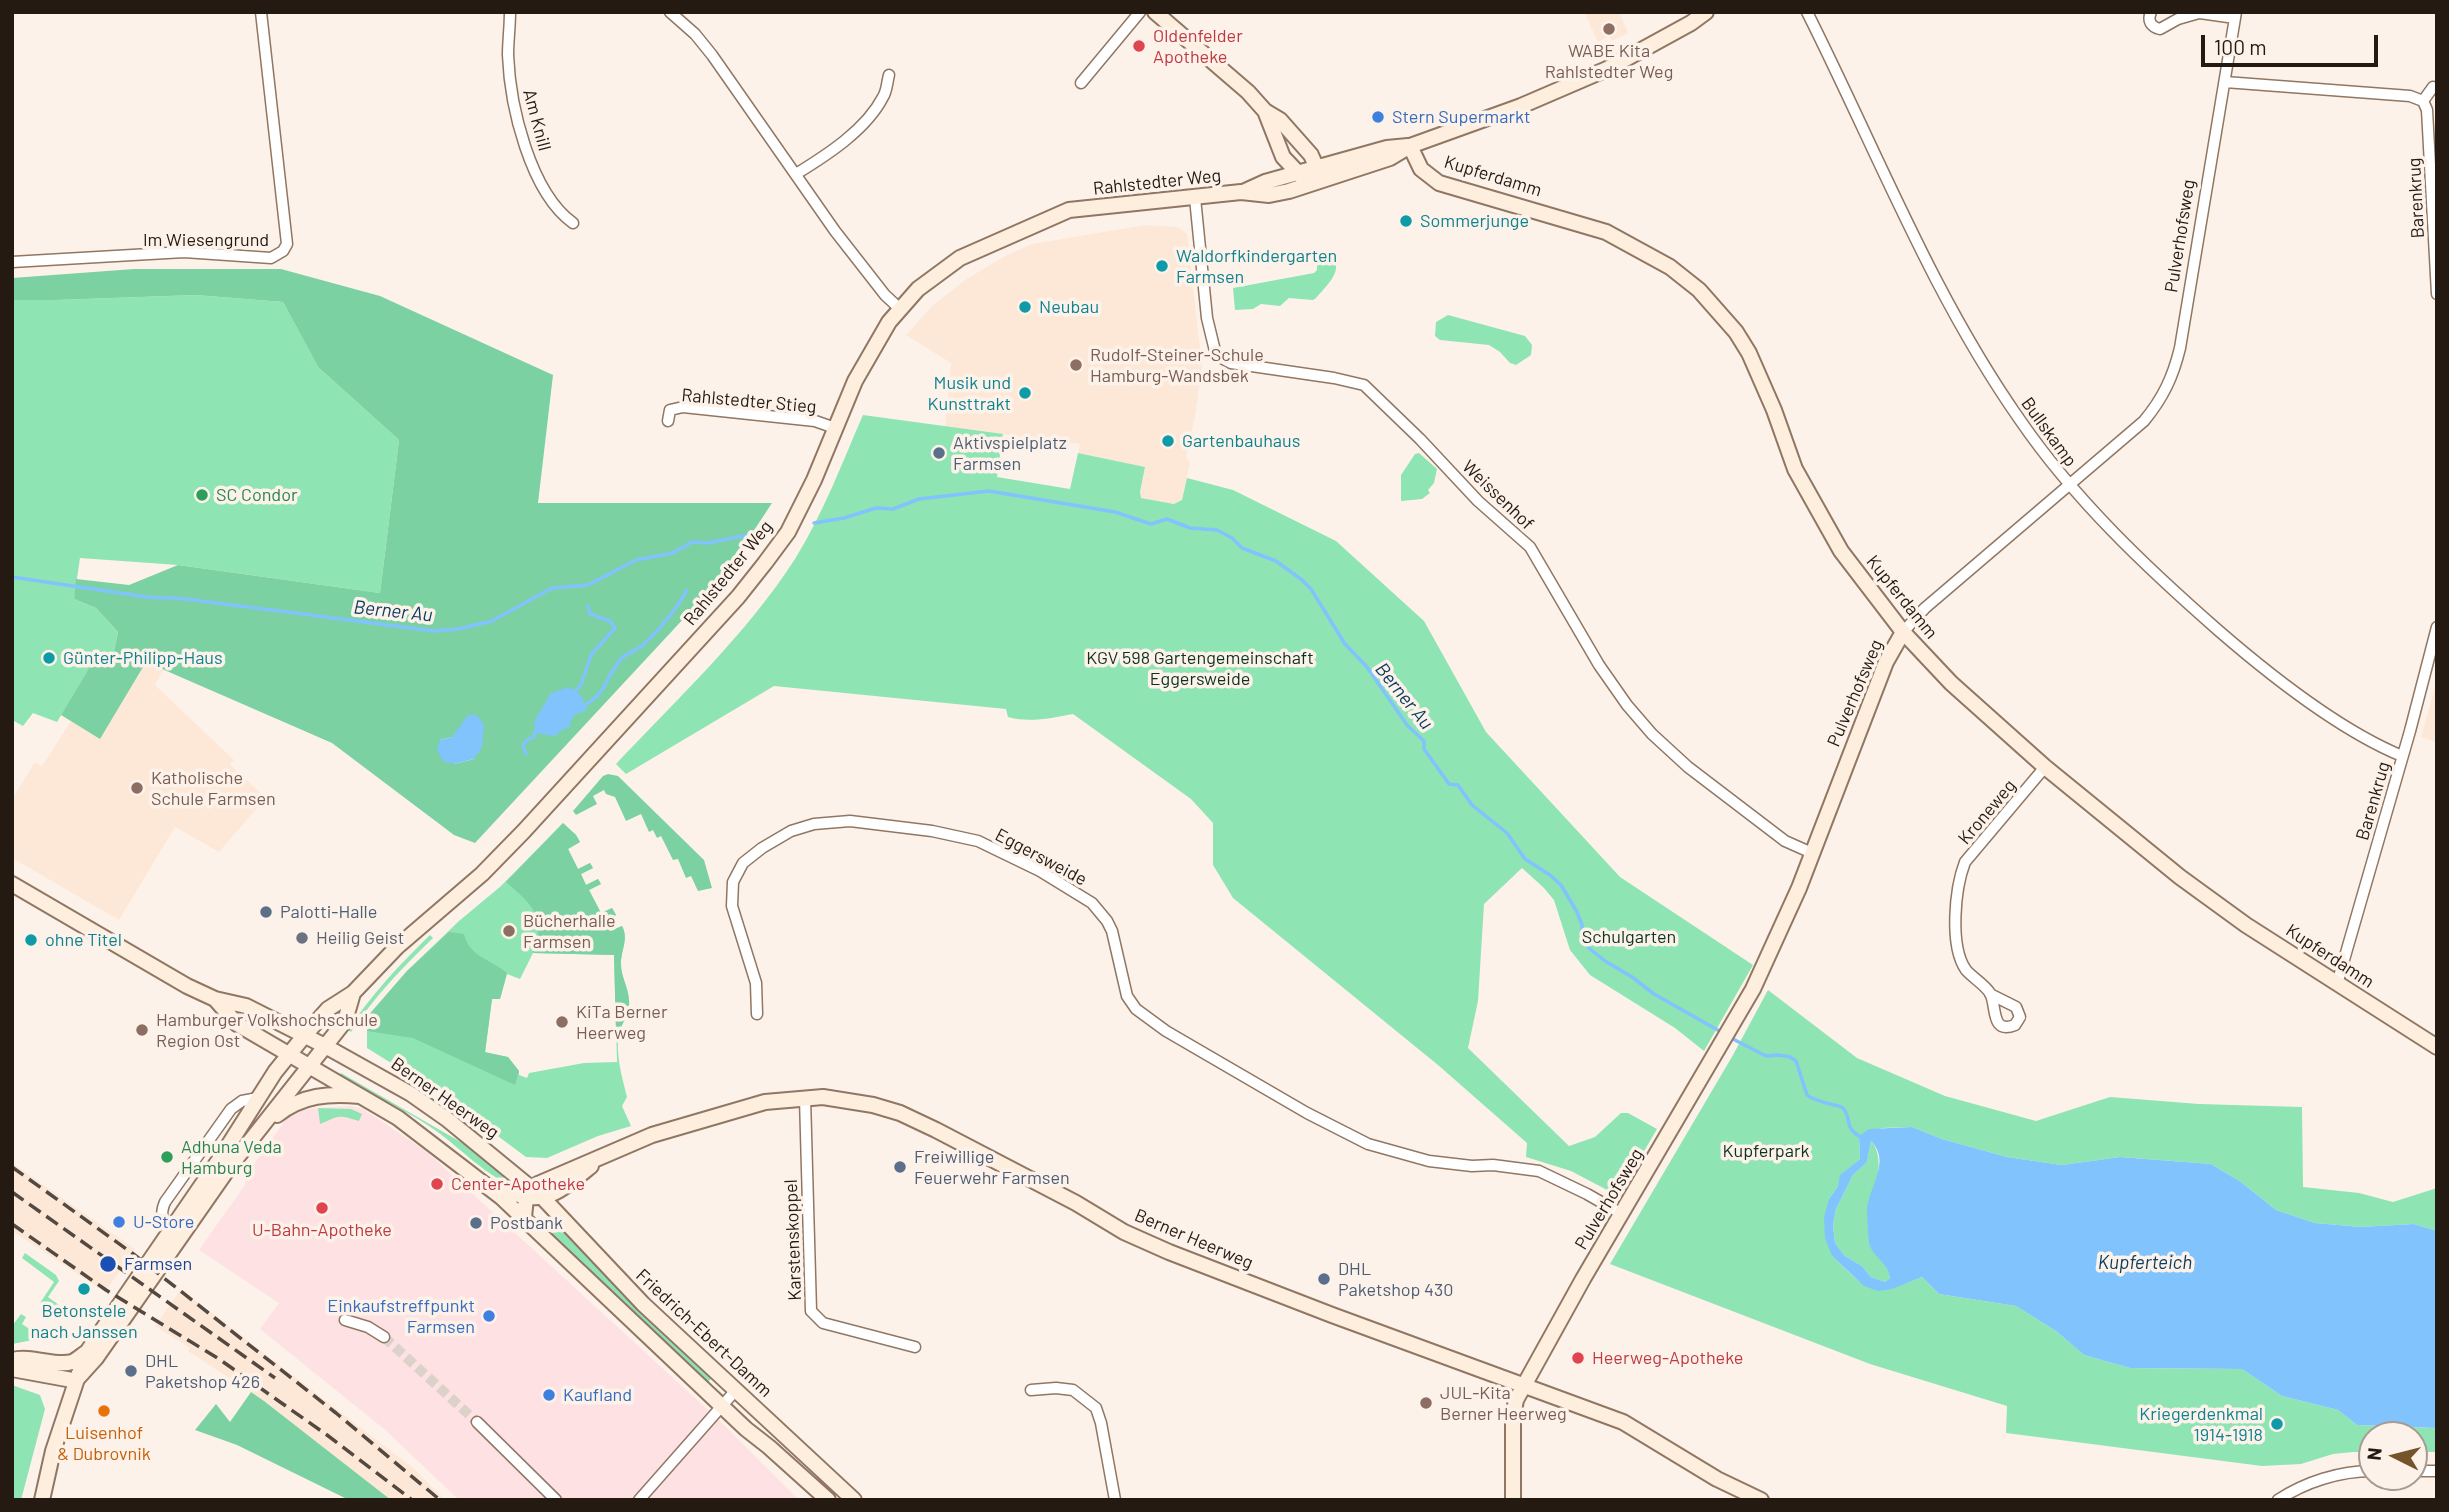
<!DOCTYPE html>
<meta charset="utf-8">
<style>
body{margin:0}
#map{position:relative;width:2449px;height:1512px;overflow:hidden;background:#fdf2e9;font-family:Barlow,sans-serif}
canvas{display:block}
.frame{position:absolute;inset:0;border:14px solid #241a12;pointer-events:none}
.north{position:absolute;left:2358px;top:1421px;width:70px;height:70px;box-sizing:border-box;background:#fdf2e9;border:2px solid #a69c93;border-radius:50%;rotate:276deg;font-size:19px;font-weight:700;line-height:28px;text-align:center;color:#241a12}
.north::after{content:'';display:block;margin:auto;width:24px;height:32px;background:#75532b;clip-path:polygon(50% 0,100% 100%,50% 72%,0 100%)}
.scale{position:absolute;left:2201px;top:35px;width:177px;height:32px;box-sizing:border-box;border:4px solid #241a12;border-top:0;padding-left:9px;font-size:21px;line-height:24px;white-space:nowrap;color:#241a12;-webkit-text-stroke:5px #fdf2e9;paint-order:stroke}
</style>
<div id="map">
<canvas width="2449" height="1512"></canvas>
<div class="frame"></div>
<div class="north">N</div>
<div class="scale">100 m</div>
</div>
<script>
const ctx = document.querySelector('canvas').getContext('2d');
ctx.lineJoin = 'round';
function fillPath(path, color) { ctx.fillStyle = color; ctx.fill(path, 'evenodd'); }
function strokePath(path, color, width, dash) { ctx.strokeStyle = color; ctx.lineWidth = width; ctx.lineCap = dash ? 'butt' : 'round'; ctx.setLineDash(dash || []); ctx.stroke(path); }
function label(font, color, halo, rows, align = 'center') {
  ctx.font = font + ' Barlow,sans-serif'; ctx.lineWidth = 7; ctx.setLineDash([]); ctx.textBaseline = 'middle'; ctx.strokeStyle = halo; ctx.fillStyle = color; for (const [text, x, y, turn = 0] of rows) {
    ctx.save(); ctx.translate(x, y); ctx.rotate((+turn || 0) * Math.PI / 180); ctx.textAlign = isNaN(turn) ? turn : align; if (halo) ctx.strokeText(text, 0, 0); ctx.fillText(text, 0, 0); ctx.restore();
  }
}
const commercial = new Path2D(`
 M 350,1106 L 363,1109 L 426,1151 L 720,1421 L 799,1500 L 459,1500 L 384,1429 L 260,1329 L 279,1303 L 199,1250 L 245,1185 L 246,1175 L 289,1115 L 295,1111 L 318,1108 Z`);
const built = new Path2D(`
 M 1584,12 L 1619,12 L 1628,33 L 1612,41 L 1609,36 L 1598,42 Z
 M 1145,225 L 1178,227 L 1187,234 L 1202,366 L 1195,417 L 1186,456 L 1190,463 L 1182,500 L 1175,504 L 1141,498 L 1140,492 L 1145,467 L 1078,453 L 1080,444 L 945,427 L 951,363 L 906,335 L 933,305 L 968,278 L 1005,256 L 1032,244 Z
 M 145,662 L 163,670 L 155,685 L 234,760 L 230,765 L 266,798 L 219,852 L 175,827 L 119,920 L 12,858 L 12,799 L 35,762 L 42,766 L 71,721 L 100,738 Z
 M 2437,681 L 2437,742 L 2421,737 Z
 M 12,1163 L 135,1249 L 105,1292 L 12,1231 Z
 M 181,1289 L 413,1468 L 445,1500 L 391,1500 L 264,1401 L 188,1351 L 190,1348 L 155,1326 Z`);
const green = new Path2D(`
 M 1321,257 L 1334,258 C 1342,273 1326,286 1316,298 L 1313,300 L 1289,298 L 1280,306 L 1261,304 L 1253,309 L 1235,310 L 1233,288 L 1314,273 L 1317,270 L 1317,260 Z
 M 196,295 L 283,302 L 318,367 L 399,440 L 380,593 L 178,565 L 80,558 L 74,599 L 96,608 L 118,632 L 114,651 L 87,672 L 57,722 L 33,713 L 23,726 L 12,720 L 12,300 L 56,300 Z
 M 1448,315 L 1525,336 L 1532,345 L 1531,355 L 1516,365 L 1510,363 L 1500,352 L 1489,345 L 1440,340 L 1435,336 L 1436,322 Z
 M 863,415 L 1003,434 L 997,477 L 1070,489 L 1078,453 L 1145,467 L 1140,492 L 1141,498 L 1174,504 L 1182,500 L 1187,478 L 1233,490 L 1336,541 L 1424,621 L 1486,732 L 1620,877 L 1753,965 L 1704,1051 L 1675,1028 L 1590,975 L 1570,950 L 1554,900 L 1544,888 L 1522,868 L 1484,904 L 1478,1001 L 1468,1048 L 1569,1146 L 1595,1137 L 1621,1113 L 1628,1113 L 1657,1129 L 1622,1189 L 1611,1192 L 1571,1171 L 1526,1157 L 1527,1143 L 1438,1065 L 1233,898 L 1213,865 L 1213,823 L 1191,799 L 1073,714 C 1052,718 1029,723 1008,717 L 1006,709 L 774,686 L 626,774 L 616,764 C 677,699 746,635 795,559 C 823,514 842,463 863,415 Z
 M 1419,453 L 1437,469 L 1434,483 L 1428,490 L 1430,493 L 1422,499 L 1401,501 L 1401,475 L 1415,454 Z
 M 563,823 L 576,835 L 580,842 L 568,849 L 578,869 L 590,863 L 593,868 L 581,874 L 586,885 L 598,879 L 601,884 L 589,890 L 601,913 L 612,908 L 616,915 L 605,921 L 610,931 L 622,926 C 629,939 621,949 621,963 C 620,976 629,987 629,1001 C 629,1013 622,1020 619,1032 C 615,1053 622,1077 627,1097 L 622,1106 L 631,1126 L 598,1136 L 547,1158 L 526,1157 L 444,1096 L 367,1048 L 367,1017 L 407,971 L 459,921 L 501,886 ZM 533,953 L 614,955 L 617,1062 L 584,1063 L 529,1073 L 527,1078 L 519,1075 L 519,1071 L 508,1057 L 485,1053 L 492,999 L 500,999 L 507,974 L 520,979 Z
 M 430,935 L 433,938 C 403,967 374,997 351,1032 L 348,1030 C 371,995 400,964 430,935 Z
 M 1768,990 L 1857,1058 L 1945,1096 L 2036,1121 L 2110,1097 L 2199,1104 L 2302,1107 L 2303,1187 L 2359,1193 L 2393,1202 L 2437,1188 L 2437,1231 L 2414,1224 L 2361,1227 L 2315,1223 L 2276,1210 L 2241,1182 L 2211,1164 L 2120,1157 L 2062,1165 L 2007,1157 L 1942,1139 L 1912,1127 L 1882,1128 L 1859,1136 L 1860,1159 L 1841,1175 L 1838,1186 L 1829,1199 L 1832,1256 C 1870,1292 1870,1298 1922,1277 L 1939,1294 L 2016,1306 L 2056,1331 L 2084,1355 L 2130,1368 L 2242,1369 L 2282,1396 L 2338,1410 L 2357,1425 L 2437,1428 L 2437,1452 L 2414,1452 L 2414,1435 L 2372,1435 L 2372,1452 L 2353,1452 L 2333,1454 L 2301,1464 L 2262,1466 L 2006,1433 L 2007,1406 L 1870,1364 L 1610,1264 L 1733,1055 Z
 M 341,1073 L 485,1156 L 523,1189 C 487,1180 460,1146 429,1126 C 400,1107 368,1092 337,1076 Z
 M 318,1108 L 351,1109 L 362,1114 L 359,1121 C 337,1114 339,1116 320,1124 Z
 M 1871,1141 C 1889,1160 1870,1205 1869,1230 C 1868,1256 1887,1256 1890,1278 L 1885,1282 L 1871,1277 L 1862,1266 L 1845,1256 L 1835,1243 L 1833,1225 L 1836,1209 L 1853,1175 L 1867,1162 Z
 M 564,1228 L 713,1377 L 707,1383 L 611,1294 L 550,1234 Z
 M 25,1253 L 56,1275 L 59,1281 L 48,1297 L 63,1308 L 59,1316 L 40,1303 L 54,1282 L 22,1258 Z
 M 21,1314 L 26,1317 L 22,1324 L 37,1334 L 41,1327 L 44,1334 L 33,1340 L 12,1344 L 12,1326 Z
 M 12,1385 L 40,1395 L 45,1409 L 21,1500 L 12,1500 Z`);
const forest = new Path2D(`
 M 134,269 L 281,269 L 380,296 L 553,375 L 538,503 L 772,503 L 726,573 L 475,843 L 454,835 L 332,743 L 146,662 L 100,739 L 61,715 L 97,655 L 114,651 L 118,632 L 96,608 L 74,599 L 76,579 L 129,585 L 178,565 L 380,593 L 399,440 L 318,367 L 283,302 L 196,295 L 56,300 L 12,300 L 12,278 ZM 452,737 L 474,759 L 454,764 L 440,740 Z
 M 608,774 L 618,776 L 704,860 L 712,888 L 698,891 L 691,876 L 686,878 L 678,859 L 673,860 L 661,836 L 657,838 L 653,830 L 649,832 L 641,814 L 626,821 L 615,797 L 606,794 L 604,790 L 593,796 L 597,804 L 576,815 L 573,811 L 603,776 Z
 M 563,823 L 576,835 L 580,842 L 568,849 L 578,869 L 590,863 L 593,868 L 581,874 L 586,885 L 598,879 L 601,884 L 589,890 L 601,913 L 612,908 L 616,915 L 605,921 L 610,931 L 622,926 C 629,939 621,950 621,964 C 621,979 631,991 629,1008 C 627,1017 621,1025 619,1034 L 616,1034 L 614,955 L 533,953 C 535,944 539,934 538,926 C 538,907 518,893 506,882 Z
 M 449,932 L 464,934 C 469,957 491,959 507,973 L 500,999 L 492,999 L 485,1052 L 508,1057 L 519,1071 L 515,1085 L 413,1038 L 367,1031 L 367,1017 L 407,971 Z
 M 251,1392 L 264,1401 L 391,1500 L 349,1500 L 237,1445 L 195,1430 L 216,1404 L 230,1422 Z`);
const water = new Path2D(`
 M 568,687 L 581,695 L 587,711 C 575,713 571,716 569,728 L 563,729 L 555,736 L 534,733 L 535,720 L 551,693 Z
 M 468,715 L 477,715 L 484,725 L 482,747 L 474,759 L 454,764 L 443,761 L 437,750 L 440,740 L 452,737 Z
 M 1912,1127 L 1942,1139 L 2007,1157 L 2062,1165 L 2120,1157 L 2211,1164 L 2241,1182 L 2276,1210 L 2315,1223 L 2361,1227 L 2414,1224 L 2437,1231 L 2437,1428 L 2357,1425 L 2338,1410 L 2282,1396 L 2242,1369 L 2130,1368 L 2084,1355 L 2056,1331 L 2016,1306 L 1939,1294 L 1922,1277 L 1892,1289 L 1878,1291 L 1864,1286 L 1832,1256 L 1825,1238 L 1824,1217 L 1829,1199 L 1838,1186 L 1840,1175 L 1860,1159 L 1859,1136 L 1869,1129 ZM 1871,1141 C 1891,1161 1870,1186 1867,1208 C 1867,1213 1868,1241 1870,1246 C 1875,1258 1888,1263 1890,1278 L 1885,1282 L 1871,1277 L 1862,1266 L 1845,1256 L 1835,1243 L 1833,1225 L 1836,1209 L 1853,1175 L 1867,1162 Z`);
const stream = new Path2D(`
 M 814,523 L 844,518 L 876,508 L 893,509 L 919,499 L 989,491 L 1115,512 L 1151,524 L 1167,519 L 1190,528 L 1217,530 L 1232,538 L 1242,548 L 1276,561 L 1302,580 L 1311,589 L 1345,644 L 1367,667 L 1407,725 L 1424,741 L 1424,749 L 1449,784 L 1458,785 L 1472,805 L 1507,833 L 1525,859 L 1550,875 L 1561,885 L 1577,912 L 1582,925 L 1582,938 L 1590,949 L 1605,961 L 1632,977 L 1654,994 L 1723,1033
 M 12,577 L 147,597 L 186,599 L 434,631 L 458,629 L 492,621 L 552,588 L 588,585 L 636,560 L 673,553 L 692,542 L 707,543 L 754,534
 M 575,691 L 581,685 L 591,655 L 615,628 L 610,621 L 590,614 L 588,606
 M 585,705 C 609,690 604,679 621,659 C 628,652 637,651 643,645 C 660,629 676,610 687,590
 M 526,754 L 523,745 L 527,740 L 534,737 L 534,733
 M 1729,1037 L 1766,1056 L 1779,1055 L 1790,1057 L 1796,1061 L 1807,1095 C 1816,1103 1841,1105 1843,1108 C 1852,1119 1844,1127 1859,1136`);
const streetTunnel = new Path2D(`
 M 384,1337 L 477,1422`);
const street = new Path2D(`
 M 510,12 C 510,27 508,41 508,55 C 510,106 530,192 573,223
 M 670,12 L 695,34 L 712,55 L 835,231 L 885,295 L 899,308
 M 1807,12 C 1876,149 1932,295 2020,420 C 2075,500 2146,567 2219,631 C 2271,676 2339,730 2402,756
 M 2151,12 C 2147,21 2151,27 2160,29 L 2178,19 L 2199,13
 M 2193,12 L 2235,18
 M 2225,82 L 2410,96 L 2423,101 L 2427,110 L 2437,294
 M 1081,83 L 1140,12
 M 2423,101 L 2433,87
 M 796,174 C 827,155 866,130 883,97 C 887,91 887,82 889,75
 M 1195,198 L 1207,318 L 1216,355 L 1231,363 L 1334,378 L 1364,385 L 1420,439 L 1478,501 L 1530,547 L 1599,665 L 1627,705 L 1652,734 L 1688,767 L 1785,841 L 1812,853
 M 12,262 L 184,252 L 271,258 L 283,251 L 287,244 L 261,12
 M 668,421 L 670,410 L 683,407 L 815,421 L 835,428
 M 1903,632 L 1925,608 L 2144,421 C 2163,398 2173,377 2180,348 L 2236,12
 M 2337,984 L 2410,731 L 2437,627
 M 1990,994 L 2016,1007 L 2020,1017 L 2015,1025 C 1990,1035 1997,1005 1990,993 C 1984,984 1973,978 1966,970 C 1949,946 1955,888 1965,862 L 2045,767
 M 757,1014 L 756,983 L 732,906 L 733,882 L 743,863 L 762,848 L 791,831 L 814,824 L 850,821 L 932,831 L 978,841 L 1040,871 L 1092,903 L 1107,921 L 1112,931 L 1127,996 L 1136,1009 L 1166,1031 L 1307,1113 L 1368,1144 L 1429,1161 L 1472,1166 L 1493,1165 L 1539,1171 L 1587,1194 L 1622,1214
 M 805,1098 L 811,1311 L 823,1323 L 915,1347
 M 174,1232 C 161,1227 160,1213 165,1202 L 231,1109 L 242,1101 L 258,1098
 M 345,1320 L 368,1327 L 384,1337
 M 1031,1390 L 1056,1388 L 1073,1390 L 1096,1408 L 1101,1423 L 1115,1500
 M 477,1422 L 556,1500
 M 2414,1471 L 2437,1471
 M 639,1500 L 736,1390
 M 2278,1500 C 2305,1482 2340,1471 2372,1471`);
const secondary = new Path2D(`
 M 1155,12 L 1248,92 L 1265,111 L 1280,120 L 1311,155 L 1322,180
 M 1265,111 L 1283,157 L 1301,176
 M 1410,146 L 1421,169 L 1439,183 L 1606,232 L 1670,267 L 1699,290 L 1736,332 L 1749,353 L 1774,410 L 1795,469 L 1841,551 L 1903,632 L 1951,683 L 2045,767 L 2180,877 L 2246,925 L 2437,1047
 M 1243,192 L 1265,182 L 1387,148 L 1408,146
 M 12,884 L 187,986 L 215,999 L 246,1006 L 325,1046 L 411,1094 L 448,1120 L 543,1198 L 643,1304 L 854,1500
 M 215,999 L 237,1024 L 398,1118 L 501,1197 L 746,1429 L 769,1447 L 828,1500
 M 277,1115 C 302,1095 329,1093 360,1096
 M 497,1188 C 545,1206 553,1197 591,1166
 M 524,1217 L 526,1198 L 538,1184 L 652,1135 L 765,1102 L 823,1097 L 873,1105 L 900,1113 L 936,1130 L 1076,1203 L 1124,1232 L 1169,1252 L 1332,1315 L 1623,1422 L 1717,1479 L 1761,1500
 M 12,1360 C 32,1355 55,1367 72,1362 C 77,1360 82,1355 87,1352 L 221,1157 L 275,1072 L 304,1036 L 328,1009 L 353,993 L 397,947 L 482,874 L 524,831 L 738,597 L 765,563 L 788,532 L 814,480 L 855,381 L 889,322 L 918,289 L 960,258 L 1069,210 L 1241,192 L 1269,195 L 1289,191 L 1390,158 L 1410,146 L 1521,106 L 1607,69 L 1691,23 L 1706,12
 M 12,1369 L 72,1380 L 77,1379 L 96,1358 L 228,1169 L 345,1021 L 353,993
 M 42,1500 L 53,1451 L 79,1373
 M 1513,1500 L 1513,1416 L 1516,1400 L 1583,1279 L 1753,989 L 1799,888 L 1886,662 L 1903,632`);
const rail = new Path2D(`
 M 12,1167 L 132,1253 L 336,1413 L 440,1500
 M 12,1192 L 275,1378
 M 12,1224 L 106,1290 L 219,1359 L 327,1435 L 412,1500`);
const markers = [
 [1609,29,7,"#8d6e63"],
 [1139,46,7,"#e0444e"],
 [1378,117,7,"#3f7fe0"],
 [1406,221,7,"#0f9aa8"],
 [1162,266,7,"#0f9aa8"],
 [1025,307,7,"#0f9aa8"],
 [1076,365,7,"#8d6e63"],
 [1025,393,7,"#0f9aa8"],
 [1168,441,7,"#0f9aa8"],
 [939,453,7,"#5c6f8a"],
 [202,495,7,"#2e9e5b"],
 [49,658,7,"#0f9aa8"],
 [137,788,7,"#8d6e63"],
 [266,912,7,"#5c6f8a"],
 [509,931,7,"#8d6e63"],
 [302,938,7,"#6b7280"],
 [31,940,7,"#0f9aa8"],
 [562,1022,7,"#8d6e63"],
 [142,1030,7,"#8d6e63"],
 [167,1157,7,"#2e9e5b"],
 [900,1167,7,"#5c6f8a"],
 [437,1184,7,"#e0444e"],
 [322,1208,7,"#e0444e"],
 [119,1222,7,"#3f7fe0"],
 [476,1223,7,"#5c6f8a"],
 [108,1264,9,"#1a4fb4"],
 [1324,1279,7,"#5c6f8a"],
 [84,1289,7,"#0f9aa8"],
 [489,1316,7,"#3f7fe0"],
 [1578,1358,7,"#e0444e"],
 [131,1371,7,"#5c6f8a"],
 [549,1395,7,"#3f7fe0"],
 [1426,1403,7,"#8d6e63"],
 [104,1411,7,"#e8710a"],
 [2277,1424,7,"#0f9aa8"]
];
const healthNames = [
 ["Oldenfelder",1153,36],
 ["Apotheke",1153,57],
 ["Center-Apotheke",451,1184],
 ["U-Bahn-Apotheke",322,1230,"center"],
 ["Heerweg-Apotheke",1592,1358]
];
const educationNames = [
 ["WABE Kita",1609,51,"center"],
 ["Rahlstedter Weg",1609,72,"center"],
 ["Rudolf-Steiner-Schule",1090,355],
 ["Hamburg-Wandsbek",1090,376],
 ["Katholische",151,778],
 ["Schule Farmsen",151,799],
 ["Bücherhalle",523,921],
 ["Farmsen",523,942],
 ["KiTa Berner",576,1012],
 ["Heerweg",576,1033],
 ["Hamburger Volkshochschule",156,1020],
 ["Region Ost",156,1041],
 ["JUL-Kita",1440,1393],
 ["Berner Heerweg",1440,1414]
];
const shopNames = [
 ["Stern Supermarkt",1392,117],
 ["U-Store",133,1222],
 ["Einkaufstreffpunkt",475,1306,"right"],
 ["Farmsen",475,1327,"right"],
 ["Kaufland",563,1395]
];
const streetNames = [
 ["Am Knill",537,120,75],
 ["Kupferdamm",1493,176,17],
 ["Rahlstedter Weg",1157,182,-6],
 ["Barenkrug",2416,198,-93],
 ["Pulverhofsweg",2180,236,-81],
 ["Im Wiesengrund",206,240],
 ["Rahlstedter Stieg",749,401,5],
 ["Bullskamp",2049,432,54],
 ["Weissenhof",1498,495,44],
 ["Rahlstedter Weg",728,573,-51],
 ["Kupferdamm",1902,597,51],
 ["Pulverhofsweg",1855,693,-67],
 ["Barenkrug",2373,801,-74],
 ["Kroneweg",1987,812,-50],
 ["Eggersweide",1041,857,28],
 ["Kupferdamm",2330,956,33],
 ["Berner Heerweg",445,1098,35],
 ["Pulverhofsweg",1609,1199,-59],
 ["Berner Heerweg",1194,1239,23],
 ["Karstenskoppel",793,1240,-92],
 ["Friedrich-Ebert-Damm",704,1333,43]
];
const cultureNames = [
 ["Sommerjunge",1420,221],
 ["Waldorfkindergarten",1176,256],
 ["Farmsen",1176,277],
 ["Neubau",1039,307],
 ["Musik und",1011,383,"right"],
 ["Kunsttrakt",1011,404,"right"],
 ["Gartenbauhaus",1182,441],
 ["Günter-Philipp-Haus",63,658],
 ["ohne Titel",45,940],
 ["Betonstele",84,1311,"center"],
 ["nach Janssen",84,1332,"center"],
 ["Kriegerdenkmal",2263,1414,"right"],
 ["1914-1918",2263,1435,"right"]
];
const serviceNames = [
 ["Aktivspielplatz",953,443],
 ["Farmsen",953,464],
 ["Palotti-Halle",280,912],
 ["Freiwillige",914,1157],
 ["Feuerwehr Farmsen",914,1178],
 ["Postbank",490,1223],
 ["DHL",1338,1269],
 ["Paketshop 430",1338,1290],
 ["DHL",145,1361],
 ["Paketshop 426",145,1382]
];
const leisureNames = [
 ["SC Condor",216,495],
 ["Adhuna Veda",181,1147],
 ["Hamburg",181,1168]
];
const parkNames = [
 ["KGV 598 Gartengemeinschaft",1200,658],
 ["Eggersweide",1200,679],
 ["Schulgarten",1629,937],
 ["Kupferpark",1766,1151]
];
const worshipNames = [
 ["Heilig Geist",316,938]
];
const transitNames = [
 ["Farmsen",124,1264]
];
const foodNames = [
 ["Luisenhof",104,1433],
 ["& Dubrovnik",104,1454]
];
const waterNames = [
 ["Berner Au",393,611,6],
 ["Berner Au",1404,696,51],
 ["Kupferteich",2145,1263]
];
fillPath(commercial, '#fee2e3');
fillPath(built, '#fde8d8');
fillPath(green, '#8fe4b4');
fillPath(forest, '#7cd1a2');
fillPath(water, '#80c3fd');
strokePath(stream, '#80c3fd', 3.5);
strokePath(streetTunnel, '#dcd2c9', 10, [10, 5]);
strokePath(street, '#907763', 13);
strokePath(secondary, '#907763', 18);
strokePath(street, '#fff', 10);
strokePath(secondary, '#fdeedd', 14);
strokePath(rail, '#544941', 3.5, [14, 7]);
for (const [x, y, r, color] of markers) { const dot = new Path2D(); dot.arc(x, y, r, 0, 2 * Math.PI); ctx.fillStyle = color; ctx.fill(dot); strokePath(dot, '#fdf2e9', 2.5); }
label('18px', '#be3a42', '#fdf2e9', healthNames, 'left');
label('18px', '#785e54', '#fdf2e9', educationNames, 'left');
label('18px', '#366cbe', '#fdf2e9', shopNames, 'left');
label('18px', '#241a12', '#fdf2e9', streetNames);
label('18px', '#0d838f', '#fdf2e9', cultureNames, 'left');
label('18px', '#4e5e75', '#fdf2e9', serviceNames, 'left');
label('18px', '#27864d', '#fdf2e9', leisureNames, 'left');
label('18px', '#0c3220', '#fdf2e9', parkNames);
label('18px', '#5b616d', '#fdf2e9', worshipNames, 'left');
label('18px', '#164399', '#fdf2e9', transitNames, 'left');
label('18px', '#c56008', '#fdf2e9', foodNames);
label('italic 19px', '#0a3d62', '#fdf2e9', waterNames);
</script>
